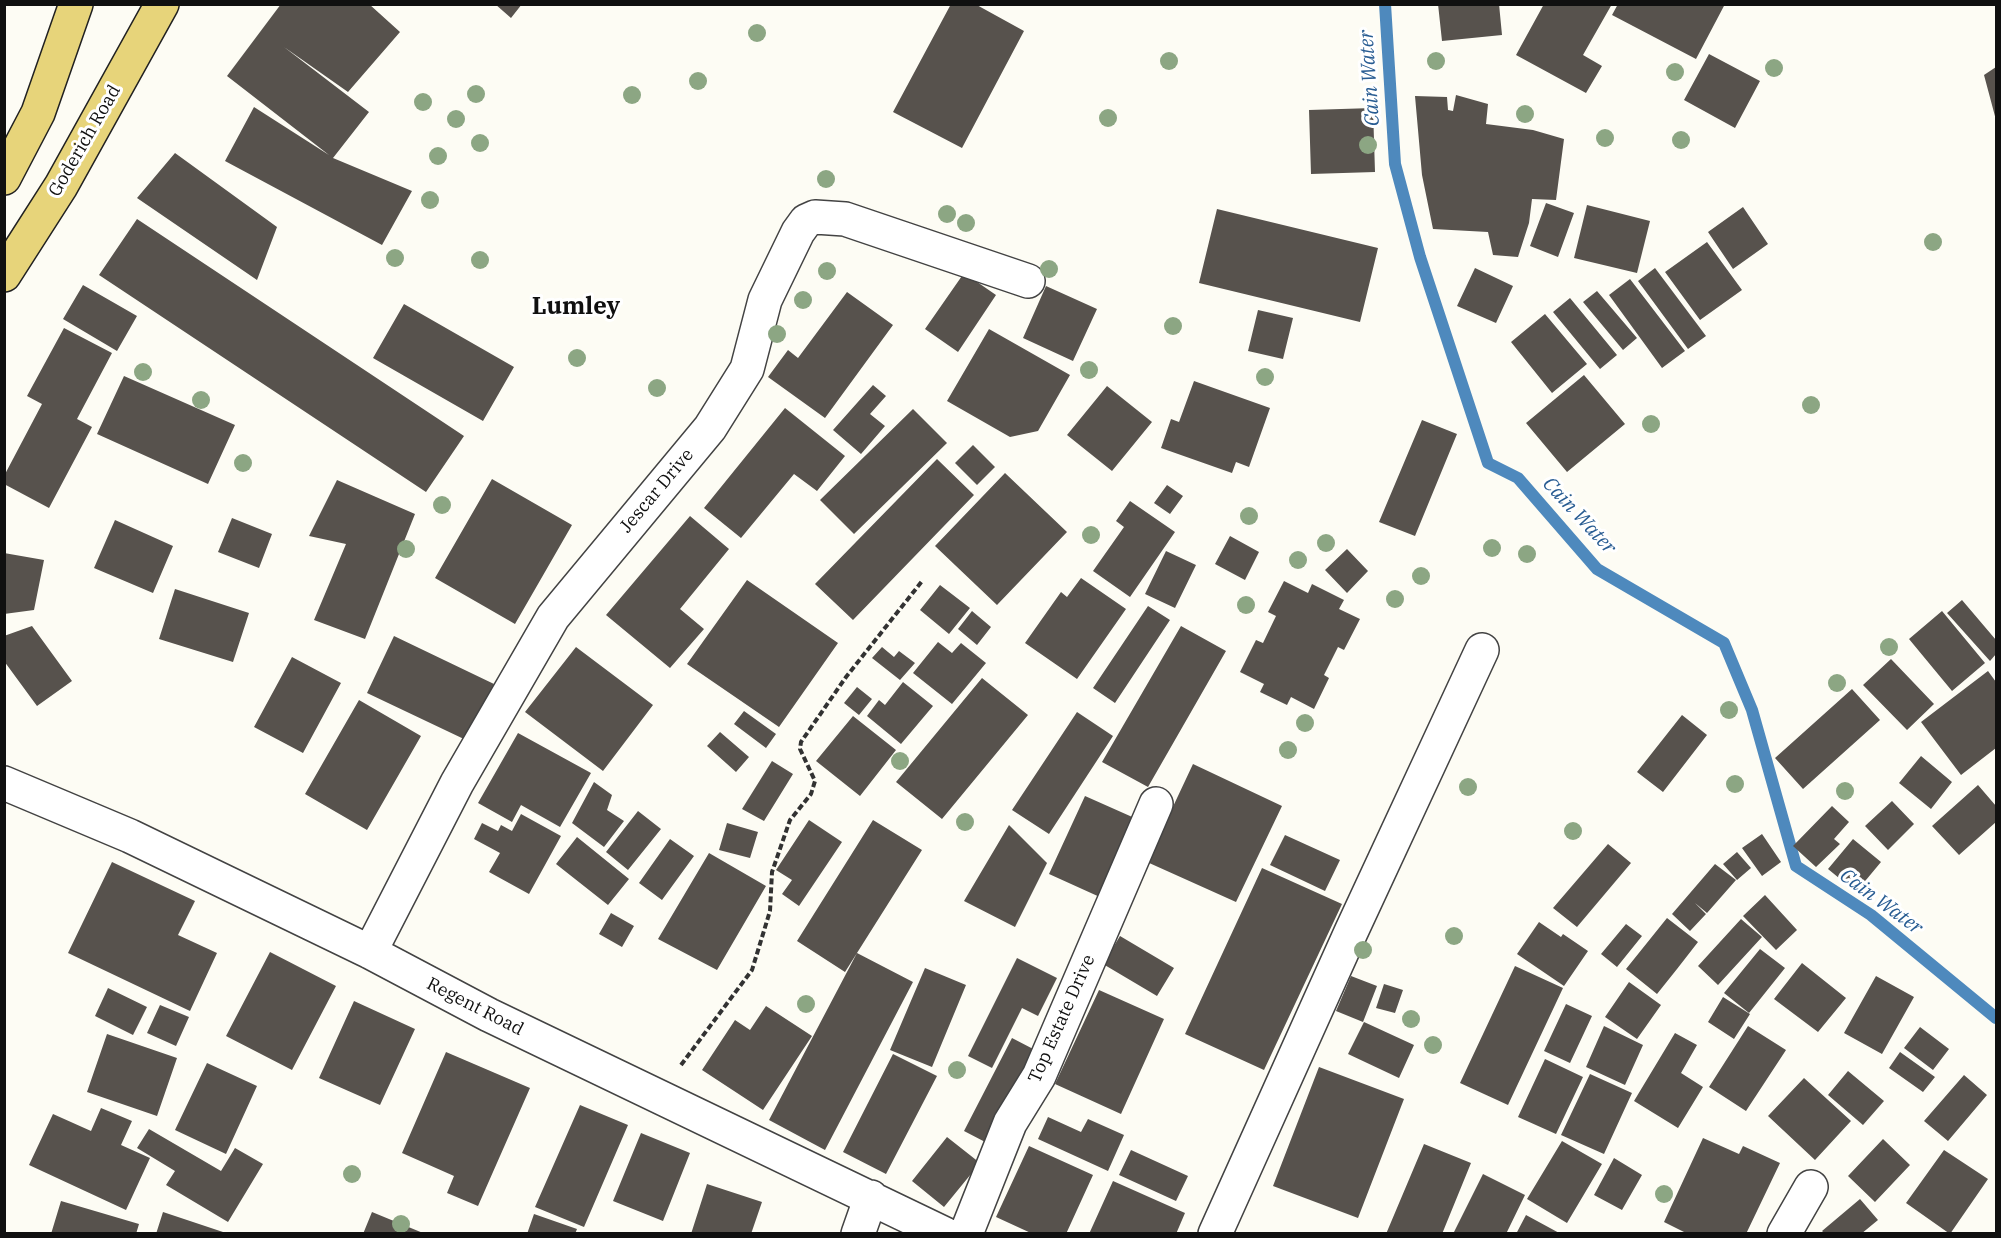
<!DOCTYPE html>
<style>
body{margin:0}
#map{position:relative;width:2001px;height:1238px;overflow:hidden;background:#fdfcf4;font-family:"IBM Plex Serif",serif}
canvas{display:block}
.frame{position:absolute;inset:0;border:6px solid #101010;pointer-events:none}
</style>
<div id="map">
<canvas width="2001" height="1238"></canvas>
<div class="frame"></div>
</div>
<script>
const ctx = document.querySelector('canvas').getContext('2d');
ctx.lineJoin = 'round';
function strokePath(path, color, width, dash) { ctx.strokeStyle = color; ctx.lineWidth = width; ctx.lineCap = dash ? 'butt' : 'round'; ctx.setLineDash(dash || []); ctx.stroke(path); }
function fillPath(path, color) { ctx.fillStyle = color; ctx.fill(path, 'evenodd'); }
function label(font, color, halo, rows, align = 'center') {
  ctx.font = font + ' "IBM Plex Serif",serif'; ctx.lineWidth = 6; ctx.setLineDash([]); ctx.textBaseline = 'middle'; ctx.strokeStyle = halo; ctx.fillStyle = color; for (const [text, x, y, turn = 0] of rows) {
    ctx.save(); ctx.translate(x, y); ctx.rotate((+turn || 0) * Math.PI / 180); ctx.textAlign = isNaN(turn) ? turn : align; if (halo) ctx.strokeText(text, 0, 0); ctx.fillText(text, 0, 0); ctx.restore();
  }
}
const stream = new Path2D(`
 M 1385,4 L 1395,164 L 1420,257 L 1488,463 L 1518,478 L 1597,569 L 1724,643 L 1752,710 L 1796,866 L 1871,915 L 1996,1018`);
const building = new Path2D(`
 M 281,4 L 369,4 L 400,32 L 348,92 L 284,47 L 369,112 L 333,158 L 412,191 L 382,245 L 225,161 L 254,107 L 329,155 L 227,76 Z
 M 495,4 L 522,4 L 511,18 Z
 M 951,4 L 975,4 L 1024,31 L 962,148 L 893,112 Z
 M 1438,4 L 1499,4 L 1502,35 L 1442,41 Z
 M 1544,4 L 1612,4 L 1583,55 L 1602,66 L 1586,93 L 1516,55 Z
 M 1618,4 L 1725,4 L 1696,59 L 1612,15 Z
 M 1709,54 L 1760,81 L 1735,128 L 1684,100 Z
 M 1996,67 L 1996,120 L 1984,75 Z
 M 1456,95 L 1488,104 L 1486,124 L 1533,130 L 1564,139 L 1556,200 L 1532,199 L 1529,223 L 1518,257 L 1493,255 L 1488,232 L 1433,229 L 1422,175 L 1415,96 L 1447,97 L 1448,110 L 1453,111 Z
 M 1373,108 L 1375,172 L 1311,174 L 1309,110 Z
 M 175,153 L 277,227 L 257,280 L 137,198 Z
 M 1546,203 L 1574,213 L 1558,257 L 1530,246 Z
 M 1587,205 L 1650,221 L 1637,273 L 1574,258 Z
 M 1743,207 L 1768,244 L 1733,269 L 1708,232 Z
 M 1217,209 L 1378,248 L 1360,322 L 1199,283 Z
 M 137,219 L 464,436 L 426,492 L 99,275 Z
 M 1707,242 L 1742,290 L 1700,320 L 1665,272 Z
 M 1475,268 L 1513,286 L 1496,323 L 1457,306 Z
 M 1655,268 L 1706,336 L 1688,349 L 1638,281 Z
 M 964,273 L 996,295 L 958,352 L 925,329 Z
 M 1630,279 L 1685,351 L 1662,368 L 1609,295 Z
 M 83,285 L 137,316 L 117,351 L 63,319 Z
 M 1046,286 L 1097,309 L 1073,361 L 1023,338 Z
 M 1597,291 L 1637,338 L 1623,350 L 1583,302 Z
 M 847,292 L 893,325 L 825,418 L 768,377 L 788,350 L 798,358 Z
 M 1570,298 L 1617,355 L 1600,369 L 1553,312 Z
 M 404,304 L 514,367 L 483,421 L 373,358 Z
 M 1258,310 L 1293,318 L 1283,359 L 1248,351 Z
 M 1545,314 L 1587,364 L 1552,393 L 1511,342 Z
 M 64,328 L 112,353 L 77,419 L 92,427 L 49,508 L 4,484 L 4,476 L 42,404 L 27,396 Z
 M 989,329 L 1070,375 L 1038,431 L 1010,437 L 947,401 Z
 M 1584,375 L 1625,424 L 1567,472 L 1526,423 Z
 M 124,376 L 235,425 L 208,484 L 97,434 Z
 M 1194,381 L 1270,408 L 1249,467 L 1236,462 L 1232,473 L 1161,448 L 1171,419 L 1179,422 Z
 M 873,385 L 886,396 L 870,414 L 885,426 L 861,454 L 833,430 Z
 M 1107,386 L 1152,422 L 1112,471 L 1067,435 Z
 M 785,408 L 845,456 L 817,491 L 794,474 L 741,538 L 704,508 Z
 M 913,409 L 947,443 L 854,534 L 820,500 Z
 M 1422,420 L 1457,434 L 1415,536 L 1379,522 Z
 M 973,445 L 995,467 L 977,485 L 955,463 Z
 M 937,459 L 974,495 L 853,620 L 815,584 Z
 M 1005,473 L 1067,532 L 997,605 L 935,546 Z
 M 492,479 L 572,525 L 515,624 L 435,578 Z
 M 337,480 L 415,514 L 365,639 L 314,620 L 346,544 L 309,536 Z
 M 1167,485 L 1183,496 L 1170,514 L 1154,503 Z
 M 1130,501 L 1175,532 L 1130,597 L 1093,571 L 1124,527 L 1116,521 Z
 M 690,516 L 729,549 L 680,609 L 704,629 L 670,668 L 606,615 Z
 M 232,518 L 272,534 L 259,568 L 218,552 Z
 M 115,520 L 173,546 L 153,593 L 94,568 Z
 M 1230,536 L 1259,552 L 1245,580 L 1215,564 Z
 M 1347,549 L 1368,571 L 1347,593 L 1325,570 Z
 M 1166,551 L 1196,565 L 1175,608 L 1145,594 Z
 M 4,553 L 44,560 L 34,610 L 4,614 Z
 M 1081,578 L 1126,609 L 1077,679 L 1025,643 L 1061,592 L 1067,597 Z
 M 747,580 L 838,643 L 779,727 L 687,664 Z
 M 1284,581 L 1308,593 L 1312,584 L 1344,600 L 1339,609 L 1360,619 L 1344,650 L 1338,647 L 1324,675 L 1329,678 L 1314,709 L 1291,697 L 1287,705 L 1260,692 L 1264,684 L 1240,672 L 1256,640 L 1263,643 L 1276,616 L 1268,612 Z
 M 940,585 L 970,608 L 949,634 L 920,610 Z
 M 175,589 L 249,613 L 233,662 L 159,639 Z
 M 1962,600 L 1996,640 L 1996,654 L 1990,661 L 1947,613 Z
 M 1148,606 L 1170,620 L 1115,703 L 1093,688 Z
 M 972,611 L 991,627 L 977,645 L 958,629 Z
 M 1942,611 L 1985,663 L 1952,691 L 1909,639 Z
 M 32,626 L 72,681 L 37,706 L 4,661 L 4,636 Z
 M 1181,626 L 1226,651 L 1148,787 L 1102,762 Z
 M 394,636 L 494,684 L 466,740 L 367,693 Z
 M 938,642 L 952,653 L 961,643 L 986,663 L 952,704 L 913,673 Z
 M 576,647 L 653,705 L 603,771 L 525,712 Z
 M 882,647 L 894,657 L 899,651 L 915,663 L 900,680 L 872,658 Z
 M 292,657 L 341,683 L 303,753 L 254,727 Z
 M 1891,659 L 1934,704 L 1907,730 L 1863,685 Z
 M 1988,671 L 1996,682 L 1996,748 L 1961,775 L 1921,722 Z
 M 982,678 L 1028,715 L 942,819 L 896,782 Z
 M 903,682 L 933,706 L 901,744 L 867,716 L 879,700 L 885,705 Z
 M 857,687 L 872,699 L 859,715 L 844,703 Z
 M 1852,689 L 1880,720 L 1803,789 L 1775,758 Z
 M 359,700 L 421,736 L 367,830 L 305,794 Z
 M 744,711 L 776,734 L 766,748 L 734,724 Z
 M 1077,712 L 1113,736 L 1049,834 L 1012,810 Z
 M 1682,715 L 1707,735 L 1663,792 L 1637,772 Z
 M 853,716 L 896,750 L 860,796 L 816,761 Z
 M 720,732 L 749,757 L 736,772 L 707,746 Z
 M 518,733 L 591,773 L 560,827 L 521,805 L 512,822 L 478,803 Z
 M 1921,756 L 1952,782 L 1931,809 L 1899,783 Z
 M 772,761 L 793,774 L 764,821 L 742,809 Z
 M 1193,764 L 1282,806 L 1236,902 L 1147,862 Z
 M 594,782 L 612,795 L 607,810 L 624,821 L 604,847 L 572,823 Z
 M 1978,785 L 1996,806 L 1996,822 L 1959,855 L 1932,826 Z
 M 1085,796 L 1139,820 L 1102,898 L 1049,874 Z
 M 1892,801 L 1914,824 L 1888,850 L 1865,826 Z
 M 1832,806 L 1849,822 L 1834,839 L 1840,844 L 1816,867 L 1793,846 Z
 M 638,811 L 661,829 L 628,870 L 606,852 Z
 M 521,814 L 561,836 L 529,894 L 489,872 L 500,853 L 474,839 L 482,823 L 498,831 L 501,825 L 512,831 Z
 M 809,820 L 842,842 L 799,906 L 782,894 L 792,880 L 776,870 Z
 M 873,820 L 922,850 L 845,972 L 797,941 Z
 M 727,823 L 758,832 L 750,858 L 719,850 Z
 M 1009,825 L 1047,863 L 1015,927 L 964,901 Z
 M 1762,834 L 1781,862 L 1762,876 L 1742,848 Z
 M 1285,835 L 1340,860 L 1325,891 L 1270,865 Z
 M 577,837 L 629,879 L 608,905 L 556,864 Z
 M 670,839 L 694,856 L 662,900 L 639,883 Z
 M 1853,839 L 1881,862 L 1856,892 L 1828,869 Z
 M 1608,844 L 1631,863 L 1577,927 L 1553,908 Z
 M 1737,852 L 1751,868 L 1737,880 L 1723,864 Z
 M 709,853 L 766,886 L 717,970 L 658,939 Z
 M 112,862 L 195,901 L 178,935 L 217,953 L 190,1011 L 68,953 Z
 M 1715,864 L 1736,880 L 1707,913 L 1695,903 L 1706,914 L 1690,931 L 1672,914 Z
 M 1262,868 L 1342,904 L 1264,1070 L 1185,1034 Z
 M 1765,895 L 1797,930 L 1776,950 L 1743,916 Z
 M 611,913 L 634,926 L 622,947 L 599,934 Z
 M 1667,918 L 1698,942 L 1677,969 L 1671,964 L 1677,969 L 1657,994 L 1626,969 Z
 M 1741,919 L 1762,937 L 1718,985 L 1698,966 Z
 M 1539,922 L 1561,937 L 1563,934 L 1588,951 L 1564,986 L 1517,954 Z
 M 1626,924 L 1642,936 L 1617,967 L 1601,954 Z
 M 1120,936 L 1174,968 L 1157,996 L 1103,964 Z
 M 1760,949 L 1785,968 L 1749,1013 L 1724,993 Z
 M 270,952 L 336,986 L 292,1070 L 226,1036 Z
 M 857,953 L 913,982 L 825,1150 L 769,1120 Z
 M 1017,958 L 1057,978 L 1038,1016 L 1022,1008 L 992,1068 L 968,1056 Z
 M 1802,963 L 1846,998 L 1818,1032 L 1774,999 Z
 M 1515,966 L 1563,988 L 1508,1105 L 1460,1083 Z
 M 925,968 L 966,985 L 932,1067 L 890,1050 Z
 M 1351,976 L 1377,986 L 1363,1022 L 1336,1011 Z
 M 1876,976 L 1914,997 L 1882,1054 L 1844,1033 Z
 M 1629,982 L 1661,1005 L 1637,1039 L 1605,1017 Z
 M 1384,984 L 1403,990 L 1395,1013 L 1376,1008 Z
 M 108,988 L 147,1007 L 133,1035 L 95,1016 Z
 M 1099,990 L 1164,1019 L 1121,1114 L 1055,1084 Z
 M 1723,997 L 1750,1014 L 1734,1039 L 1708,1022 Z
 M 354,1001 L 415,1029 L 380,1105 L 319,1078 Z
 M 1566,1004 L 1592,1016 L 1570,1063 L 1544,1051 Z
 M 160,1005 L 189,1017 L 176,1046 L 147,1033 Z
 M 766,1006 L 812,1036 L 763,1110 L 702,1070 L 735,1020 L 750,1030 Z
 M 1364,1022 L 1414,1045 L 1399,1078 L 1348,1054 Z
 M 1604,1026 L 1643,1045 L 1625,1085 L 1586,1067 Z
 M 1748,1026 L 1786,1050 L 1746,1111 L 1709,1087 Z
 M 1920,1027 L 1949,1049 L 1933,1070 L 1904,1048 Z
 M 1675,1033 L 1697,1045 L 1681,1073 L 1703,1087 L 1678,1128 L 1634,1101 Z
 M 107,1034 L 177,1058 L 157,1116 L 87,1092 Z
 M 1012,1038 L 1037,1051 L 989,1144 L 964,1131 Z
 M 446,1052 L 530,1088 L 478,1206 L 447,1193 L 454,1176 L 402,1153 Z
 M 1900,1052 L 1935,1077 L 1923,1092 L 1889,1068 Z
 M 893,1054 L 937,1076 L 886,1174 L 843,1152 Z
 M 1545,1059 L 1583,1077 L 1556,1134 L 1518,1117 Z
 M 207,1063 L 257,1086 L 226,1154 L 175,1130 Z
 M 1319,1067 L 1404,1099 L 1358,1218 L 1273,1186 Z
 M 1848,1071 L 1884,1101 L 1863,1125 L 1828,1095 Z
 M 1590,1074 L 1632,1093 L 1604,1154 L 1561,1135 Z
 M 1964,1075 L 1987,1095 L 1948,1141 L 1924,1121 Z
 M 1804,1078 L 1851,1121 L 1815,1160 L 1768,1116 Z
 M 580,1105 L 628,1125 L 584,1227 L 535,1207 Z
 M 101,1108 L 132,1121 L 121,1145 L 150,1158 L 126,1210 L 29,1165 L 53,1114 L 91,1131 Z
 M 1048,1117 L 1081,1132 L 1088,1119 L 1124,1135 L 1108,1171 L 1038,1139 Z
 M 149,1129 L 221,1171 L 235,1148 L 263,1164 L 228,1222 L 166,1185 L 175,1171 L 137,1148 Z
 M 641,1133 L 690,1153 L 663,1221 L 613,1201 Z
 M 947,1137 L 980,1163 L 944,1207 L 912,1181 Z
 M 1703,1138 L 1739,1154 L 1743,1146 L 1780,1163 L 1746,1234 L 1688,1234 L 1664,1222 Z
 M 1883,1139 L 1910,1165 L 1875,1202 L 1848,1176 Z
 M 1562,1141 L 1602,1164 L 1567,1223 L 1527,1199 Z
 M 1424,1144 L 1471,1163 L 1442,1234 L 1386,1234 Z
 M 1029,1146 L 1093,1175 L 1066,1234 L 1033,1234 L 996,1217 Z
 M 1131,1150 L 1188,1176 L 1176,1201 L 1119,1175 Z
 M 1944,1150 L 1988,1179 L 1950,1234 L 1906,1203 Z
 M 1614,1158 L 1642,1175 L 1622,1210 L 1594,1195 Z
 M 1483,1174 L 1525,1195 L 1506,1234 L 1453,1234 Z
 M 1113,1181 L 1185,1213 L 1176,1234 L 1089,1234 Z
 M 707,1184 L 762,1202 L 751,1234 L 691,1234 Z
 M 1860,1199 L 1878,1220 L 1861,1234 L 1825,1234 L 1822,1231 Z
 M 61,1201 L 139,1224 L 136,1234 L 51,1234 Z
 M 163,1212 L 226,1233 L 226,1234 L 156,1234 Z
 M 372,1212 L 423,1233 L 423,1234 L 363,1234 Z
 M 534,1214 L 577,1229 L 575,1234 L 527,1234 Z
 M 1526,1215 L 1561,1234 L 1516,1234 Z`);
const path = new Path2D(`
 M 681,1065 L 752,970 L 770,911 L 772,872 L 790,820 L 811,794 L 815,781 L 800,749 L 801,742 L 846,677 L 923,580`);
const street = new Path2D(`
 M 4,783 L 130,836 L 370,952 L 489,1015 L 945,1234
 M 370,952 L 457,783 L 553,617 L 710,428 L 747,369 L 765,300 L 798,232 L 806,221 L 815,217 L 845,219 L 1028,281
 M 858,1234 L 871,1197
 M 966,1234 L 1010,1123 L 1039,1076 L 1156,804
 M 1215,1234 L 1351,932 L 1482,650
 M 1784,1234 L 1811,1187`);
const primary = new Path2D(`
 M 4,178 L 38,113 L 76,4
 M 4,275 L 61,186 L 162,4`);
const trees = [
 [757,33],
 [1169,61],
 [1436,61],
 [1774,68],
 [1675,72],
 [698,81],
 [476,94],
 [632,95],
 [423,102],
 [1525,114],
 [1108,118],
 [456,119],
 [1605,138],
 [1681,140],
 [480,143],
 [1368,145],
 [438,156],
 [826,179],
 [430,200],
 [947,214],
 [966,223],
 [1933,242],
 [395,258],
 [480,260],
 [1049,269],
 [827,271],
 [803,300],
 [1173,326],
 [777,334],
 [577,358],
 [1089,370],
 [143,372],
 [1265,377],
 [657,388],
 [201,400],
 [1811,405],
 [1651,424],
 [243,463],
 [442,505],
 [1249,516],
 [1091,535],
 [1326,543],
 [1492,548],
 [406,549],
 [1527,554],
 [1298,560],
 [1421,576],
 [1395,599],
 [1246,605],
 [1889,647],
 [1837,683],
 [1729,710],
 [1305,723],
 [1288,750],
 [900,761],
 [1735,784],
 [1468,787],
 [1845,791],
 [965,822],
 [1573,831],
 [1454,936],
 [1363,950],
 [806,1004],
 [1411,1019],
 [1433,1045],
 [957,1070],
 [352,1174],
 [1664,1194],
 [401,1224]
];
const streetNames = [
 ["Goderich Road",85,141,-60],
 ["Jescar Drive",657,491,-50],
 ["Regent Road",475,1007,27],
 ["Top Estate Drive",1062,1019,-66]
];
const waterNames = [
 ["Cain Water",1370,78,-94],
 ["Cain Water",1579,516,47],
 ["Cain Water",1881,902,36]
];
const districtNames = [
 ["Lumley",576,307]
];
strokePath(stream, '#4e89bd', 12);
fillPath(building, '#57524d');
strokePath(street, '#434343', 36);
strokePath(primary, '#212121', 36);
strokePath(path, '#323232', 4, [6, 3]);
strokePath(street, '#fff', 33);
strokePath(primary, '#e7d47a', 33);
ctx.fillStyle = '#8ca683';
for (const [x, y] of trees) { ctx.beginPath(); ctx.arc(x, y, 9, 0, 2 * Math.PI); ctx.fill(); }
label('18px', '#101010', '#fff', streetNames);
label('italic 20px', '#285c92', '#fff', waterNames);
label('bold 24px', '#101010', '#fff', districtNames);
</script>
